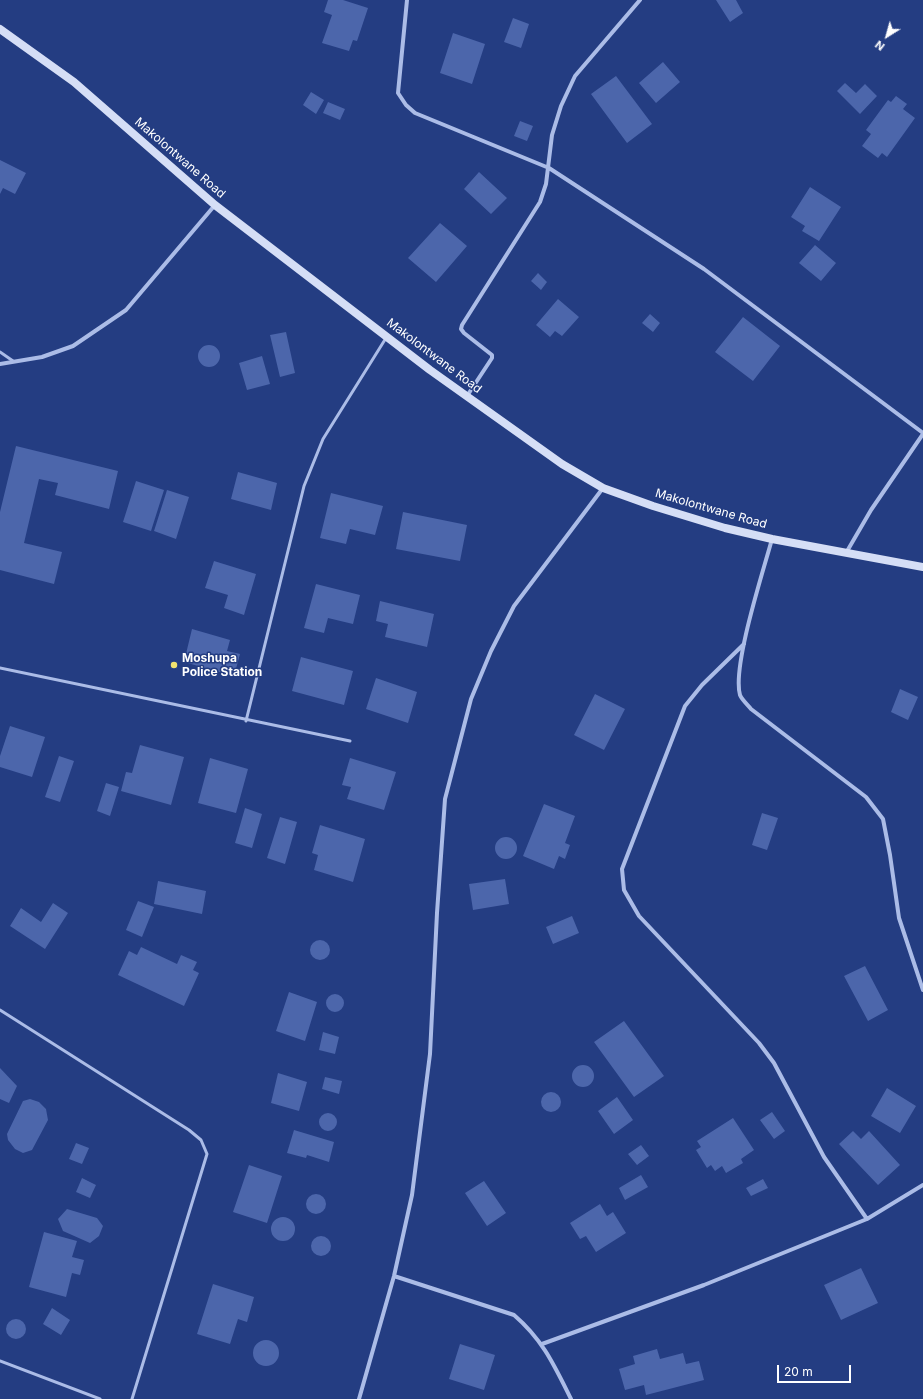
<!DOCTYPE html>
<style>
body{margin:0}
#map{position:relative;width:923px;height:1399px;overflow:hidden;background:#243d82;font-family:Inter,sans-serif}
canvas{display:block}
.north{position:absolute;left:867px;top:16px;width:40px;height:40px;-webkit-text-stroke:3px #243d82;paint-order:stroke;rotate:217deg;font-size:11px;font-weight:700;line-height:16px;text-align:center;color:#fff}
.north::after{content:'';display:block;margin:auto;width:14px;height:18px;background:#fff;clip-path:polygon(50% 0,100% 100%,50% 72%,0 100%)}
.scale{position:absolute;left:777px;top:1365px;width:74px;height:18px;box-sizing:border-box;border:2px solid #fff;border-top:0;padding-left:5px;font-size:12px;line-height:14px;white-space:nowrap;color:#fff;-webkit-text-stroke:3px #243d82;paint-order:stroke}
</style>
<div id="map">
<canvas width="923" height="1399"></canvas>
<div class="north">N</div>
<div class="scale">20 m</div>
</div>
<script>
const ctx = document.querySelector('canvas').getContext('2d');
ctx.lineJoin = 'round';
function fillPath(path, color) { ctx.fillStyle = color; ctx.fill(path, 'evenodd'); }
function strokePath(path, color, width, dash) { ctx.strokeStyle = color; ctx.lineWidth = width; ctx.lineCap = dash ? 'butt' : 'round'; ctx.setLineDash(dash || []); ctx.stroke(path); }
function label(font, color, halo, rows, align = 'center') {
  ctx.font = font + ' Inter,sans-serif'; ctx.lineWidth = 3; ctx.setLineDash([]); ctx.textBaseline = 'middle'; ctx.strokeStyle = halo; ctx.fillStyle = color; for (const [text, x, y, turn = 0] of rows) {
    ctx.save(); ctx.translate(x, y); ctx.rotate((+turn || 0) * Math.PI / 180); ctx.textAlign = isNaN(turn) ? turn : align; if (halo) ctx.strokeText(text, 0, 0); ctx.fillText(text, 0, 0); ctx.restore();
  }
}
const building = new Path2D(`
 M 328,0 L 343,0 L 368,8 L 357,41 L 353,40 L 349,51 L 322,43 L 332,15 L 324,12 Z
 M 716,0 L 736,0 L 743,13 L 730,22 Z
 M 513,18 L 529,24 L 521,48 L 504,42 Z
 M 453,33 L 485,44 L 472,84 L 440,73 Z
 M 663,62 L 680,82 L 656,103 L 639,83 Z
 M 616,76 L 652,124 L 627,143 L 591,94 Z
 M 845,83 L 856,93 L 865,84 L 877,96 L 860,114 L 837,91 Z
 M 311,92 L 324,100 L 316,114 L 303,105 Z
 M 896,96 L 907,104 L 903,109 L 915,118 L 887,157 L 882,153 L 878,158 L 862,146 L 871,134 L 866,130 L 888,100 L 891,102 Z
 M 328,102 L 345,109 L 340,120 L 323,113 Z
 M 520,121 L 533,126 L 527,141 L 514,136 Z
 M 0,160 L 26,173 L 15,194 L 3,188 L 0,194 Z
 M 479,172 L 507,198 L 491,214 L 464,189 Z
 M 810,187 L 841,207 L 819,241 L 802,231 L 805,226 L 791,217 Z
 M 440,223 L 467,246 L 436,282 L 408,258 Z
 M 815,245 L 836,263 L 821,281 L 799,263 Z
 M 538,273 L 547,282 L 541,290 L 531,281 Z
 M 558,299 L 579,317 L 562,336 L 555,331 L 550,337 L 536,325 Z
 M 650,314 L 660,323 L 653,332 L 642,323 Z
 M 743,317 L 780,346 L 753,381 L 715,352 Z
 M 286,332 L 295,373 L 280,377 L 270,335 Z
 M198 356a11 11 0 1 1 22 0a11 11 0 1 1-22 0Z
 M 262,356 L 270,384 L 247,390 L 239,363 Z
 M 16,446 L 118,471 L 109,509 L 55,495 L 58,483 L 39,479 L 24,543 L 62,552 L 54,584 L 0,570 L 0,512 Z
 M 238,472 L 277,483 L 271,510 L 231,499 Z
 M 136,481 L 164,490 L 151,531 L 123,522 Z
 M 167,490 L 189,497 L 176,539 L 154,531 Z
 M 331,493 L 383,506 L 375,535 L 350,529 L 346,544 L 320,538 Z
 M 403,512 L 467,525 L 460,561 L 396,549 Z
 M 214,561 L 256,574 L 244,615 L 224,608 L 228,595 L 205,588 Z
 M 316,584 L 360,595 L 353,624 L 328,618 L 324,633 L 304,628 Z
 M 380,601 L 434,614 L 427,647 L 385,637 L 388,624 L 376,621 Z
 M 192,629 L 230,640 L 227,651 L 240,654 L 234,676 L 184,662 Z
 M 301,657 L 353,671 L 344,705 L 292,691 Z
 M 376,678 L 417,692 L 408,723 L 366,709 Z
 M 900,689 L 918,697 L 908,720 L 891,712 Z
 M 595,694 L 625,709 L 604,750 L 574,735 Z
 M 10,726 L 45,737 L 32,777 L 0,767 L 0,756 Z
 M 140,745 L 184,757 L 171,805 L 121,791 L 126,772 L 132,773 Z
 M 59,756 L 74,761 L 60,802 L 45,797 Z
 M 210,758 L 248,769 L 236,813 L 198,803 Z
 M 350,758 L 396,772 L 384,810 L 347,799 L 351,787 L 342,785 Z
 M 106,783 L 119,787 L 110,816 L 97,811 Z
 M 544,804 L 575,816 L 565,843 L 570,845 L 565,859 L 559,856 L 554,869 L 523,856 Z
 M 245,808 L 262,814 L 252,848 L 235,843 Z
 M 762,813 L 778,818 L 767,850 L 752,845 Z
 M 280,817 L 297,822 L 285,864 L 267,858 Z
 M 320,825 L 365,839 L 353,882 L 314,870 L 318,855 L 312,853 Z
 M495 848a11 11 0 1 1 22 0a11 11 0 1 1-22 0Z
 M 505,879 L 509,904 L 473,910 L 469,884 Z
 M 158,881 L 206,891 L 202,914 L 154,904 Z
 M 138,901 L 154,907 L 142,937 L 126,930 Z
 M 53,903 L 68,913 L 45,949 L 10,926 L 21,908 L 41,922 Z
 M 572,916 L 579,933 L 553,944 L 546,927 Z
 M310 950a10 10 0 1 1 20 0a10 10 0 1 1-20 0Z
 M 141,947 L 177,964 L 181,955 L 197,962 L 193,970 L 199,973 L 184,1006 L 118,975 L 129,951 L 137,955 Z
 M 865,966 L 888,1010 L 868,1021 L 844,976 Z
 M 289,992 L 317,1002 L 305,1041 L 276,1031 Z
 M326 1003a9 9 0 1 1 18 0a9 9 0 1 1-18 0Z
 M 624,1021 L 664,1076 L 634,1097 L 594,1042 Z
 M 323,1032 L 339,1037 L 335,1054 L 319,1050 Z
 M572 1076a11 11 0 1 1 22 0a11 11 0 1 1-22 0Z
 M 0,1068 L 17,1086 L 9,1103 L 0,1099 Z
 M 278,1073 L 307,1082 L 299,1111 L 271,1103 Z
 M 325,1077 L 342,1081 L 339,1094 L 322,1089 Z
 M 887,1088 L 916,1106 L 900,1133 L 871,1116 Z
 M541 1102a10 10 0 1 1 20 0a10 10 0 1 1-20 0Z
 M 617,1097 L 633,1120 L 614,1134 L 598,1111 Z
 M 30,1099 L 39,1102 L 46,1109 L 48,1120 L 32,1150 L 23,1153 L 15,1149 L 8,1140 L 7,1134 L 23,1101 Z
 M 772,1112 L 785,1131 L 774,1139 L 760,1120 Z
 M319 1122a9 9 0 1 1 18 0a9 9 0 1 1-18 0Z
 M 733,1118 L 754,1150 L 741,1159 L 743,1163 L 726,1173 L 722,1166 L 715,1171 L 711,1165 L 707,1168 L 696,1150 L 701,1147 L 697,1141 Z
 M 294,1130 L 334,1142 L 329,1162 L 307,1155 L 306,1158 L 287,1153 Z
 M 853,1131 L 861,1139 L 869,1131 L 900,1165 L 878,1185 L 839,1144 Z
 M 76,1143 L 89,1148 L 82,1164 L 69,1159 Z
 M 641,1145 L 649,1156 L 637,1165 L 628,1154 Z
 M 249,1165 L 282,1176 L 267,1223 L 233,1212 Z
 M 641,1175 L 648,1187 L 625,1200 L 619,1188 Z
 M 82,1178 L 96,1185 L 90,1198 L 76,1192 Z
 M 763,1179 L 768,1188 L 751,1196 L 746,1188 Z
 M 484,1181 L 506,1213 L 487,1226 L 465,1193 Z
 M306 1204a10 10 0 1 1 20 0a10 10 0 1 1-20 0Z
 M 600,1204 L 607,1216 L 613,1212 L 626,1233 L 596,1252 L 586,1236 L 580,1239 L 570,1223 Z
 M 67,1209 L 97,1218 L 103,1226 L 99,1236 L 90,1243 L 63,1231 L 58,1219 Z
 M271 1229a12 12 0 1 1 24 0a12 12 0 1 1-24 0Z
 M 44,1232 L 77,1241 L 72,1257 L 84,1260 L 80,1275 L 72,1273 L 66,1297 L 29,1287 Z
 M311 1246a10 10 0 1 1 20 0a10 10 0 1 1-20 0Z
 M 861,1268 L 878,1303 L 841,1320 L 824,1285 Z
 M 213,1284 L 254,1297 L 247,1322 L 238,1319 L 230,1344 L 197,1334 Z
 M 52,1308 L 70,1320 L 61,1335 L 43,1324 Z
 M6 1329a10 10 0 1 1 20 0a10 10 0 1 1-20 0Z
 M253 1353a13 13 0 1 1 26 0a13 13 0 1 1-26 0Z
 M 460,1344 L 495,1355 L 484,1390 L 449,1379 Z
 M 657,1349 L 660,1359 L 683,1353 L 686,1364 L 699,1361 L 704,1380 L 646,1395 L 644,1385 L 625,1390 L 619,1369 L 635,1364 L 633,1356 Z`);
const service = new Path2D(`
 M 0,352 L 13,361
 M 0,668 L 350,741
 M 246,721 L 304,486 L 323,439 L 386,338
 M 0,1010 L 189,1130 L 201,1140 L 207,1154 L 132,1399
 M 0,1361 L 100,1399`);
const minor = new Path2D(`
 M 407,0 L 398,93 L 406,105 L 415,113 L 549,168 L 704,269 L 923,433
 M 0,364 L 42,357 L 73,346 L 126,310 L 215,205
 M 467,396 L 492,358 L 492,355 L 464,333 L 461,329 L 462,325 L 540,202 L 546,184 L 552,135 L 561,106 L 575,76 L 640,0
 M 772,539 C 763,572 732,667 740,695 C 742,700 748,705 751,709 L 866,797 L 883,819 L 890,855 L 899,918 L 923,990
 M 846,553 L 871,510 L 923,434
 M 744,644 L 702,685 L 685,706 L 622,869 L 624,890 L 639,916 L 759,1043 L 774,1063 L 824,1157 L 867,1219
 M 394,1276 L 514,1315 C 543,1340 554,1365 571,1399
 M 542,1344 L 704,1285 L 867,1219 L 923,1185
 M 359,1399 L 394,1276 L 412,1195 L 430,1054 L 437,913 L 445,799 L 471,699 L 491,651 L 514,606 L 603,488`);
const secondary = new Path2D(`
 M 0,29 L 74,82 L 215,205 L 430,370 L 562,464 L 603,488 L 653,506 L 725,528 L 772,539 L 923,567`);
const markers = [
 [174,665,4,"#f2e36f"]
];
const streetNames = [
 ["Makolontwane Road",180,158,41],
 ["Makolontwane Road",434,356,37],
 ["Makolontwane Road",711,509,16]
];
const poiNames = [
 ["Moshupa",182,658],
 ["Police Station",182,672]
];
fillPath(building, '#4c66ab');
strokePath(service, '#abbce7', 3);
strokePath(minor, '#abbce7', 4);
strokePath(secondary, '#d5def6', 8);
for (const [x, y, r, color] of markers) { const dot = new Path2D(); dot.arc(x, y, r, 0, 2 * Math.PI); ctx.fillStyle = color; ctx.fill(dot); strokePath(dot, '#243d82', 1.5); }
label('12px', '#fff', '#243d82', streetNames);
label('bold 12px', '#fff', '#243d82', poiNames, 'left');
</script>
